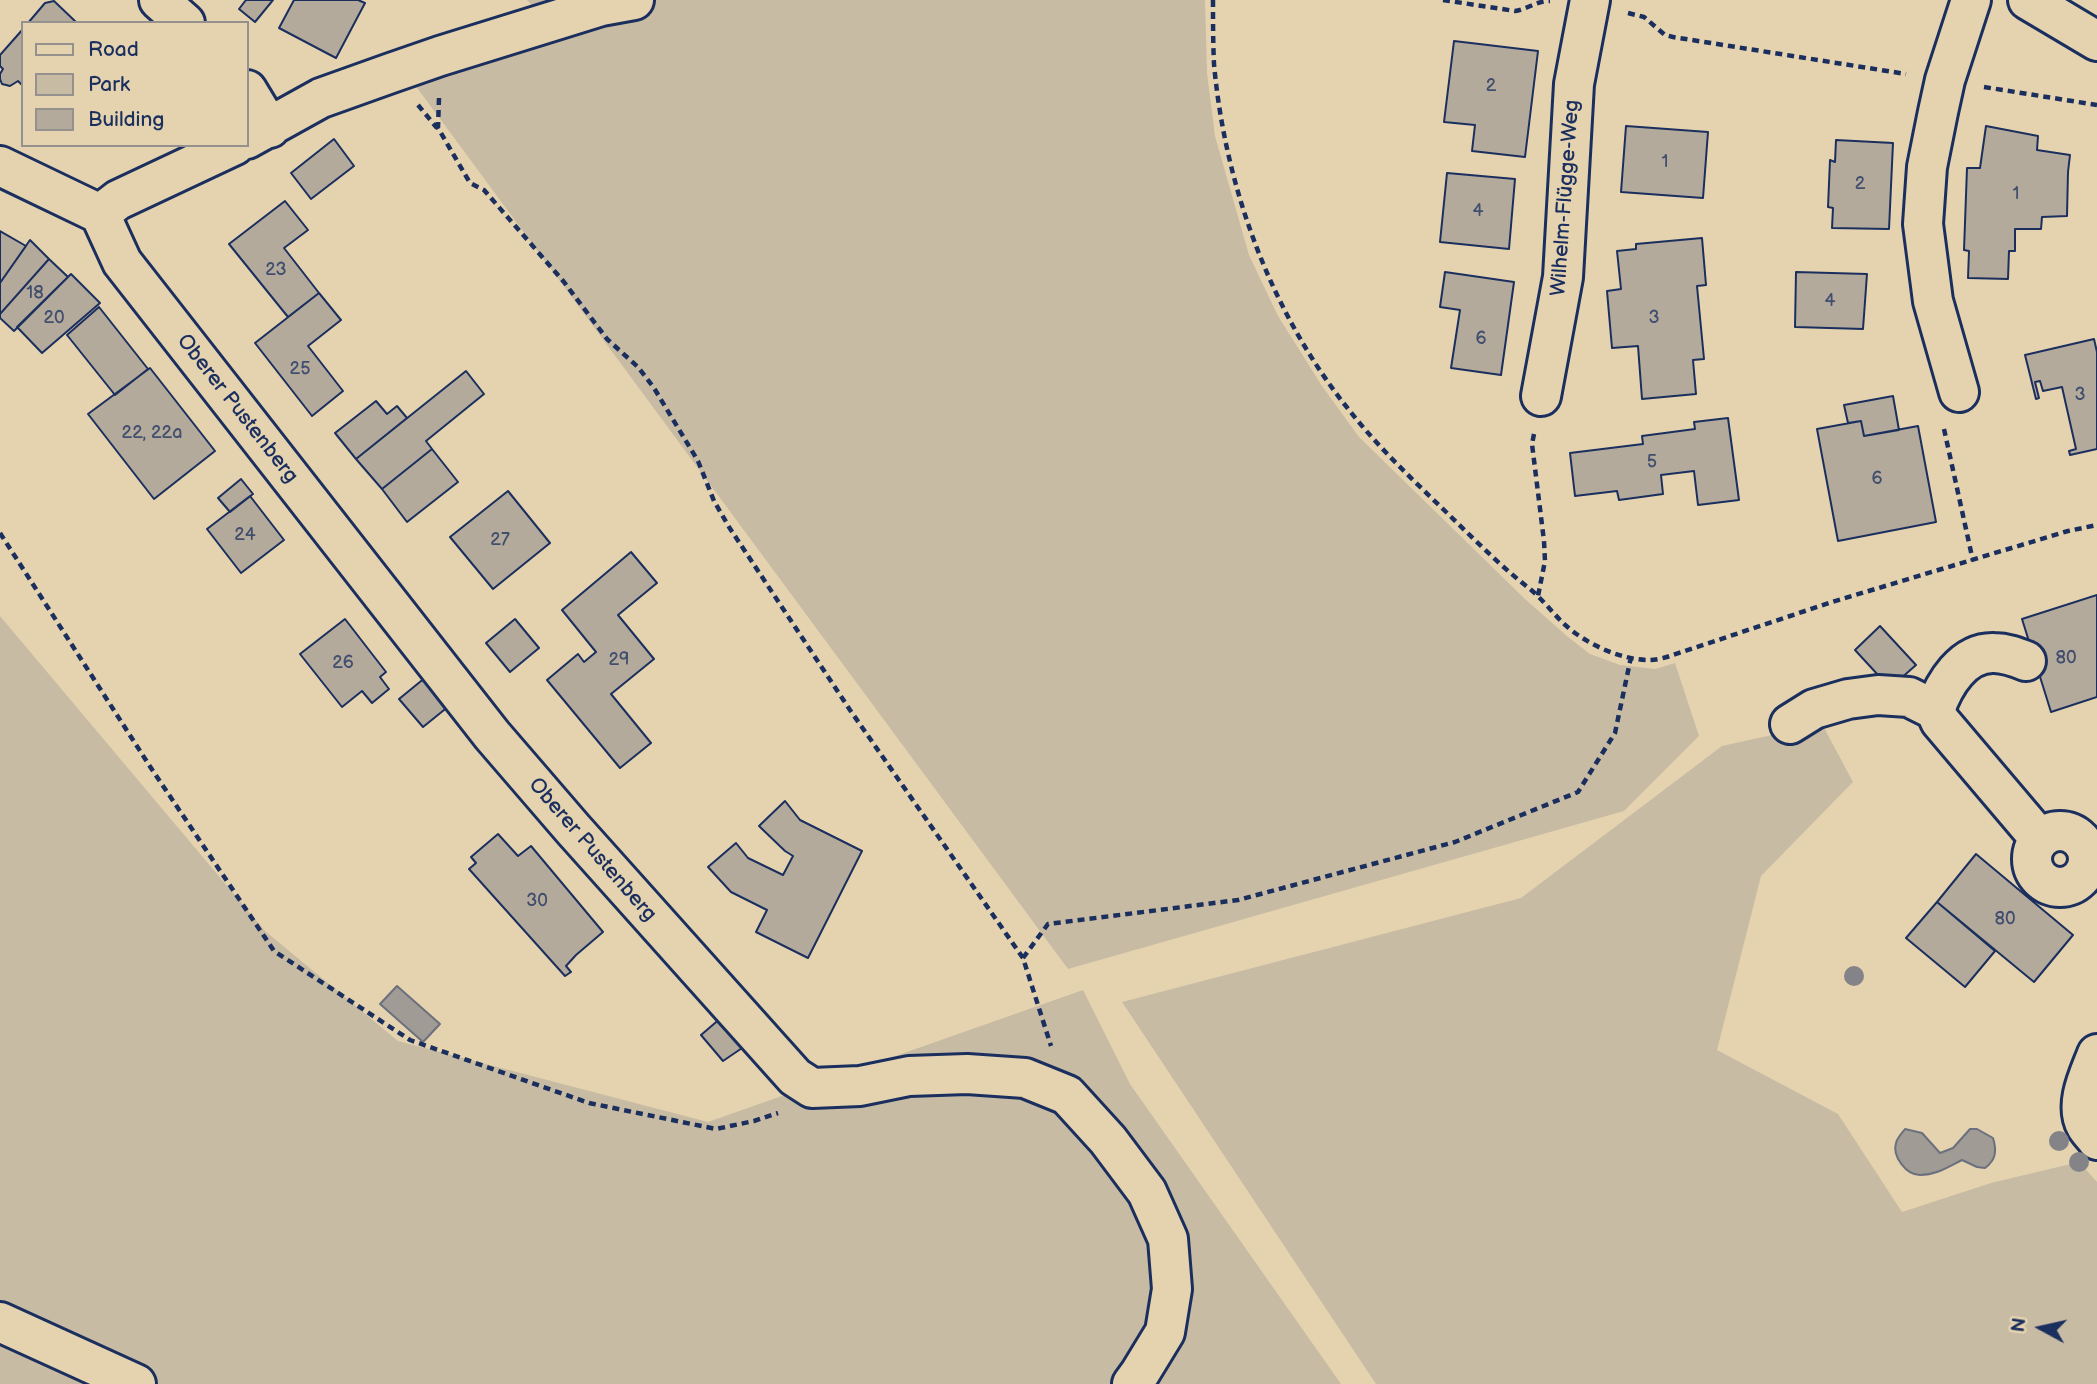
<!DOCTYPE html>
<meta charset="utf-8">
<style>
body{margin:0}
#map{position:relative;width:2097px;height:1384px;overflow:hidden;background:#e5d3b0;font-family:"Balsamiq Sans",sans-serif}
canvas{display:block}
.legend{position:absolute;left:21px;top:21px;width:228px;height:126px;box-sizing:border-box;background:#e5d3b0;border:2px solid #94918f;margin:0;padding:9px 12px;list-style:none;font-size:21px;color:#1b2f5e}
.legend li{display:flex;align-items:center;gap:14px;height:35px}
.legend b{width:35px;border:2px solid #94918f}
.north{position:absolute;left:2006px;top:1293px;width:70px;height:70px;-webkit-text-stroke:5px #e5d3b0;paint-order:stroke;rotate:278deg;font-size:19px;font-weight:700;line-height:28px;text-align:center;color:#1b2f5e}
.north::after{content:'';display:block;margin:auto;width:24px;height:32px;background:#1b2f5e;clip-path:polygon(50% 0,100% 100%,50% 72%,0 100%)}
</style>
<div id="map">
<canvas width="2097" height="1384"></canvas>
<ul class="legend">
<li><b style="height:9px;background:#e5d3b0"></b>Road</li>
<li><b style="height:19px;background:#c8bba4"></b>Park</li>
<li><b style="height:19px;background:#b3aa9c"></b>Building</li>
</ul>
<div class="north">N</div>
</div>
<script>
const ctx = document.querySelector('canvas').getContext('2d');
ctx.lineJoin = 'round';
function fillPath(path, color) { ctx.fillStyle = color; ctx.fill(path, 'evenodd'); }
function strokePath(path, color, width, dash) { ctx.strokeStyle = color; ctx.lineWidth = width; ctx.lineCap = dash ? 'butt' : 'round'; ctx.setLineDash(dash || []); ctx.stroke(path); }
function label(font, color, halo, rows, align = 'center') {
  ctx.font = font + ' "Balsamiq Sans",sans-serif'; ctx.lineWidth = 5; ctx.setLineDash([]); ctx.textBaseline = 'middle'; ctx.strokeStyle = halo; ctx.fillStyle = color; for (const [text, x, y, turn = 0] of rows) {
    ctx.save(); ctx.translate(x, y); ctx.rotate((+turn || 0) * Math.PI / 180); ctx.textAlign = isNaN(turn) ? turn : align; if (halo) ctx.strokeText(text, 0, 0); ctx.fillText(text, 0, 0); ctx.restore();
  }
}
const green = new Path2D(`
 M 527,0 L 1205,0 L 1207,73 L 1215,136 L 1249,255 L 1278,316 L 1322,386 L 1359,437 L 1525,599 L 1568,637 L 1590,654 L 1620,665 L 1655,669 L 1675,663 L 1699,736 L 1624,811 L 1068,969 L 415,85 L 561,38 Z
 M 0,616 L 265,931 L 398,1041 L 708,1122 L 1083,990 L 1130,1084 L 1341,1384 L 0,1384 Z
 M 1822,724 L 1853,782 L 1761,876 L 1717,1050 L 1838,1114 L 1902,1212 L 1991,1183 L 2079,1162 L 2097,1182 L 2097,1384 L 1376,1384 L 1122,1002 L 1521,898 L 1722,746 Z`);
const water = new Path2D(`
 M 397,986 L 440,1024 L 423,1042 L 380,1004 Z
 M 1905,1129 L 1922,1133 L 1940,1153 L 1953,1148 L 1970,1129 L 1977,1129 L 1993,1138 C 1997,1151 1996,1160 1985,1168 L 1977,1167 L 1962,1160 C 1948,1167 1936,1175 1920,1175 C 1906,1175 1892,1156 1896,1143 C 1897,1138 1902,1133 1905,1129 Z`);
const building = new Path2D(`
 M 246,0 L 273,0 L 255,22 L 239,9 Z
 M 294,0 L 358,0 L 365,3 L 336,58 L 279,28 Z
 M 54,1 L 77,23 L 28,23 L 45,3 Z
 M 23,29 L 23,86 L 18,81 L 10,86 L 2,84 L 0,79 L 0,74 L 3,69 L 0,66 L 0,55 Z
 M 1454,41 L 1538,51 L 1525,157 L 1472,151 L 1475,125 L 1444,122 Z
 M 1626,126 L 1708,132 L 1703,198 L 1621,192 Z
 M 1986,126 L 2038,136 L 2037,150 L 2070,155 L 2068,172 L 2067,216 L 2042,217 L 2041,229 L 2015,229 L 2015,251 L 2009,251 L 2008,279 L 1968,278 L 1969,251 L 1964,250 L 1967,168 L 1980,168 Z
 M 334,139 L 354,166 L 311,199 L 291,173 Z
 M 1836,140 L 1893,143 L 1889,229 L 1832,228 L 1833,208 L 1828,207 L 1830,160 L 1835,162 Z
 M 1447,173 L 1515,179 L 1509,249 L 1440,242 Z
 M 285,201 L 308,230 L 284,248 L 319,293 L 288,317 L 229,244 Z
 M 0,231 L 26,246 L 0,283 Z
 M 1702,238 L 1706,285 L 1697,286 L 1704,359 L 1693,360 L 1696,394 L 1642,399 L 1638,346 L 1612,348 L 1607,291 L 1621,289 L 1617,251 L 1636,249 L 1636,244 Z
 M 30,240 L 49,259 L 0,314 L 0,283 Z
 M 49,259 L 68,277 L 14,331 L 0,318 L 0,314 Z
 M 1445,272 L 1514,282 L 1501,375 L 1451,368 L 1460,310 L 1440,307 Z
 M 1796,272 L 1867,274 L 1863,329 L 1795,327 Z
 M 71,274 L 100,303 L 42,353 L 17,327 Z
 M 319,293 L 341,320 L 308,346 L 343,391 L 312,416 L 255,343 Z
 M 99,307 L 148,369 L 115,395 L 67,335 Z
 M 2094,339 L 2097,352 L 2097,449 L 2070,455 L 2069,451 L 2076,449 L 2062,387 L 2043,391 L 2040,381 L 2035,382 L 2039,398 L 2036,399 L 2025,355 Z
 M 150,368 L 215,451 L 154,499 L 88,414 Z
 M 466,371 L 484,394 L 426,441 L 432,449 L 382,489 L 356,459 Z
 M 1893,396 L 1899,430 L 1864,436 L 1861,421 L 1848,423 L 1844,405 Z
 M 376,401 L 387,414 L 397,406 L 407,418 L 356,459 L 335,433 Z
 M 1728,418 L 1739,500 L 1698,505 L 1694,471 L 1661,475 L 1663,494 L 1619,500 L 1617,491 L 1575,496 L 1570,453 L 1643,444 L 1642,436 L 1695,429 L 1694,422 Z
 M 1861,421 L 1864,436 L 1918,426 L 1936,522 L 1838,541 L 1817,429 Z
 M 432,449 L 458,482 L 407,522 L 382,489 Z
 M 241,479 L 253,494 L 230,512 L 218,498 Z
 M 508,491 L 550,543 L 493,589 L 450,537 Z
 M 250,496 L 284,540 L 241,573 L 207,529 Z
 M 631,552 L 657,583 L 618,615 L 654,659 L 611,694 L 651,743 L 620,768 L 547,680 L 578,654 L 584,662 L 596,652 L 562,610 Z
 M 2097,595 L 2097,697 L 2051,712 L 2022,619 Z
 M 345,619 L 386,672 L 380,677 L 389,689 L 372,703 L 362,691 L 342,707 L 300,654 Z
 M 515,619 L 539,648 L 510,672 L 486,643 Z
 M 1880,626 L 1916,665 L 1890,688 L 1855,650 Z
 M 426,677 L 449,706 L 423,727 L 399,699 Z
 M 785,801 L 800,820 L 862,851 L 808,958 L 756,932 L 767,910 L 731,892 L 708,867 L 736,843 L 748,858 L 783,875 L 793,856 L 785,851 L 759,826 Z
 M 498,834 L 518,856 L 531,846 L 603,932 L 576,955 L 566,966 L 571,972 L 565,976 L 469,869 L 476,863 L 471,857 Z
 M 1976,854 L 2073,935 L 2034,982 L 1937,902 Z
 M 1937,902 L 1995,951 L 1965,987 L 1906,938 Z
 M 722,1017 L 745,1046 L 723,1061 L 701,1035 Z`);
const path = new Path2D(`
 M 1213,0 C 1213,21 1213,43 1214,64 C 1225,187 1271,313 1349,410 C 1378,447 1411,478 1444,510 C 1472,537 1499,565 1530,589 C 1542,599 1552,612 1563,623 C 1584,643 1620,660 1649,660 C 1656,660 1664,658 1670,656 L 1832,602 L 2068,531 L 2097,525
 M 1443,0 L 1515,11 C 1527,9 1537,1 1550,1
 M 1628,13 L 1644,17 L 1665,35 L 1673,37 L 1906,74
 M 1984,87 L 2097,105
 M 439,98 L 438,128 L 470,183 L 484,190 L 564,282 L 607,339 L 638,367 L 654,388 L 698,461 L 714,501 L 729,527 L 850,710 L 1023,958 L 1051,1046
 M 418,105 L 437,128
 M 1944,429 L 1973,561
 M 1534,434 L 1532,444 L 1544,541 L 1545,561 L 1538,596
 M 0,533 L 151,768 L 274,951 L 410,1040 L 589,1103 L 716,1129 L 754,1121 L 778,1113
 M 2025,895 L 2041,878
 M 1023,958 L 1048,924 L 1238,900 L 1455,842 L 1578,792 L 1615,733 L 1631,657`);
const minor = new Path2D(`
 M 159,0 L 185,23
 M 2028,0 L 2097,41
 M 247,90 L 270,128
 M 247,139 L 321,98 L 391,73 L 440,56 L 601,6 L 634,0
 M 0,166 L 100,214 L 122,262 L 492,735 L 573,829 L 795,1077 L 812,1088 L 860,1086 L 909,1076 L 967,1074 L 1025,1078 L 1067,1095 L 1108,1140 L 1147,1192 L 1168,1239 L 1172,1289 L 1165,1332 L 1140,1373 L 1132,1384
 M 100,214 L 118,200 L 235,145
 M 1959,392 L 1933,301 L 1923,224 L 1927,167 L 1938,112 L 1945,80 L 1971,0
 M 1541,396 L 1563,277 L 1574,84 L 1590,0
 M 2026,661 C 2016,657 2006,653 1994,653 C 1963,652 1944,684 1935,710 L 1940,721 L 2040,839
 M 1790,724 L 1814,709 L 1848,699 L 1878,695 L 1909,697 L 1935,710
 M2032 859a28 28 0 1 1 56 0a28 28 0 1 1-56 0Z
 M 2097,1054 C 2089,1075 2074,1104 2086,1126 C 2089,1131 2094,1136 2097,1140
 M 0,1322 L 136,1384`);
const trees = [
 [1854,976],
 [2059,1141],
 [2079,1162]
];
const numberNames = [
 ["2",1491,86],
 ["1",1665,162],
 ["2",1860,184],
 ["1",2016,194],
 ["4",1478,211],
 ["23",276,270],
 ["18",35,293],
 ["4",1830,301],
 ["20",54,318],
 ["3",1654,318],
 ["6",1481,339],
 ["25",300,369],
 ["3",2080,395],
 ["22, 22a",152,433],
 ["5",1652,462],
 ["6",1877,479],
 ["24",245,535],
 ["27",500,540],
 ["80",2066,658],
 ["29",619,660],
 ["26",343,663],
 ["30",537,901],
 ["80",2005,919]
];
const streetNames = [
 ["Wilhelm-Flügge-Weg",1566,198,-86],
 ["Oberer Pustenberg",237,409,52],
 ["Oberer Pustenberg",592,850,49]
];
fillPath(green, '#c8bba4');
fillPath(water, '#a09b94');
strokePath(water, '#6b707e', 2);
fillPath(building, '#b3aa9c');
strokePath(building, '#1b2f5e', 2);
strokePath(minor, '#1b2f5e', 44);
strokePath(path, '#1b2f5e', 4.5, [7, 5]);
strokePath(minor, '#e5d3b0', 38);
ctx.fillStyle = '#848488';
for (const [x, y] of trees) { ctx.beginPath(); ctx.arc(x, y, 10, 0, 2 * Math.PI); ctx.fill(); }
label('18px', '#414e6e', null, numberNames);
label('21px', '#1b2f5e', '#e5d3b0', streetNames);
</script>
